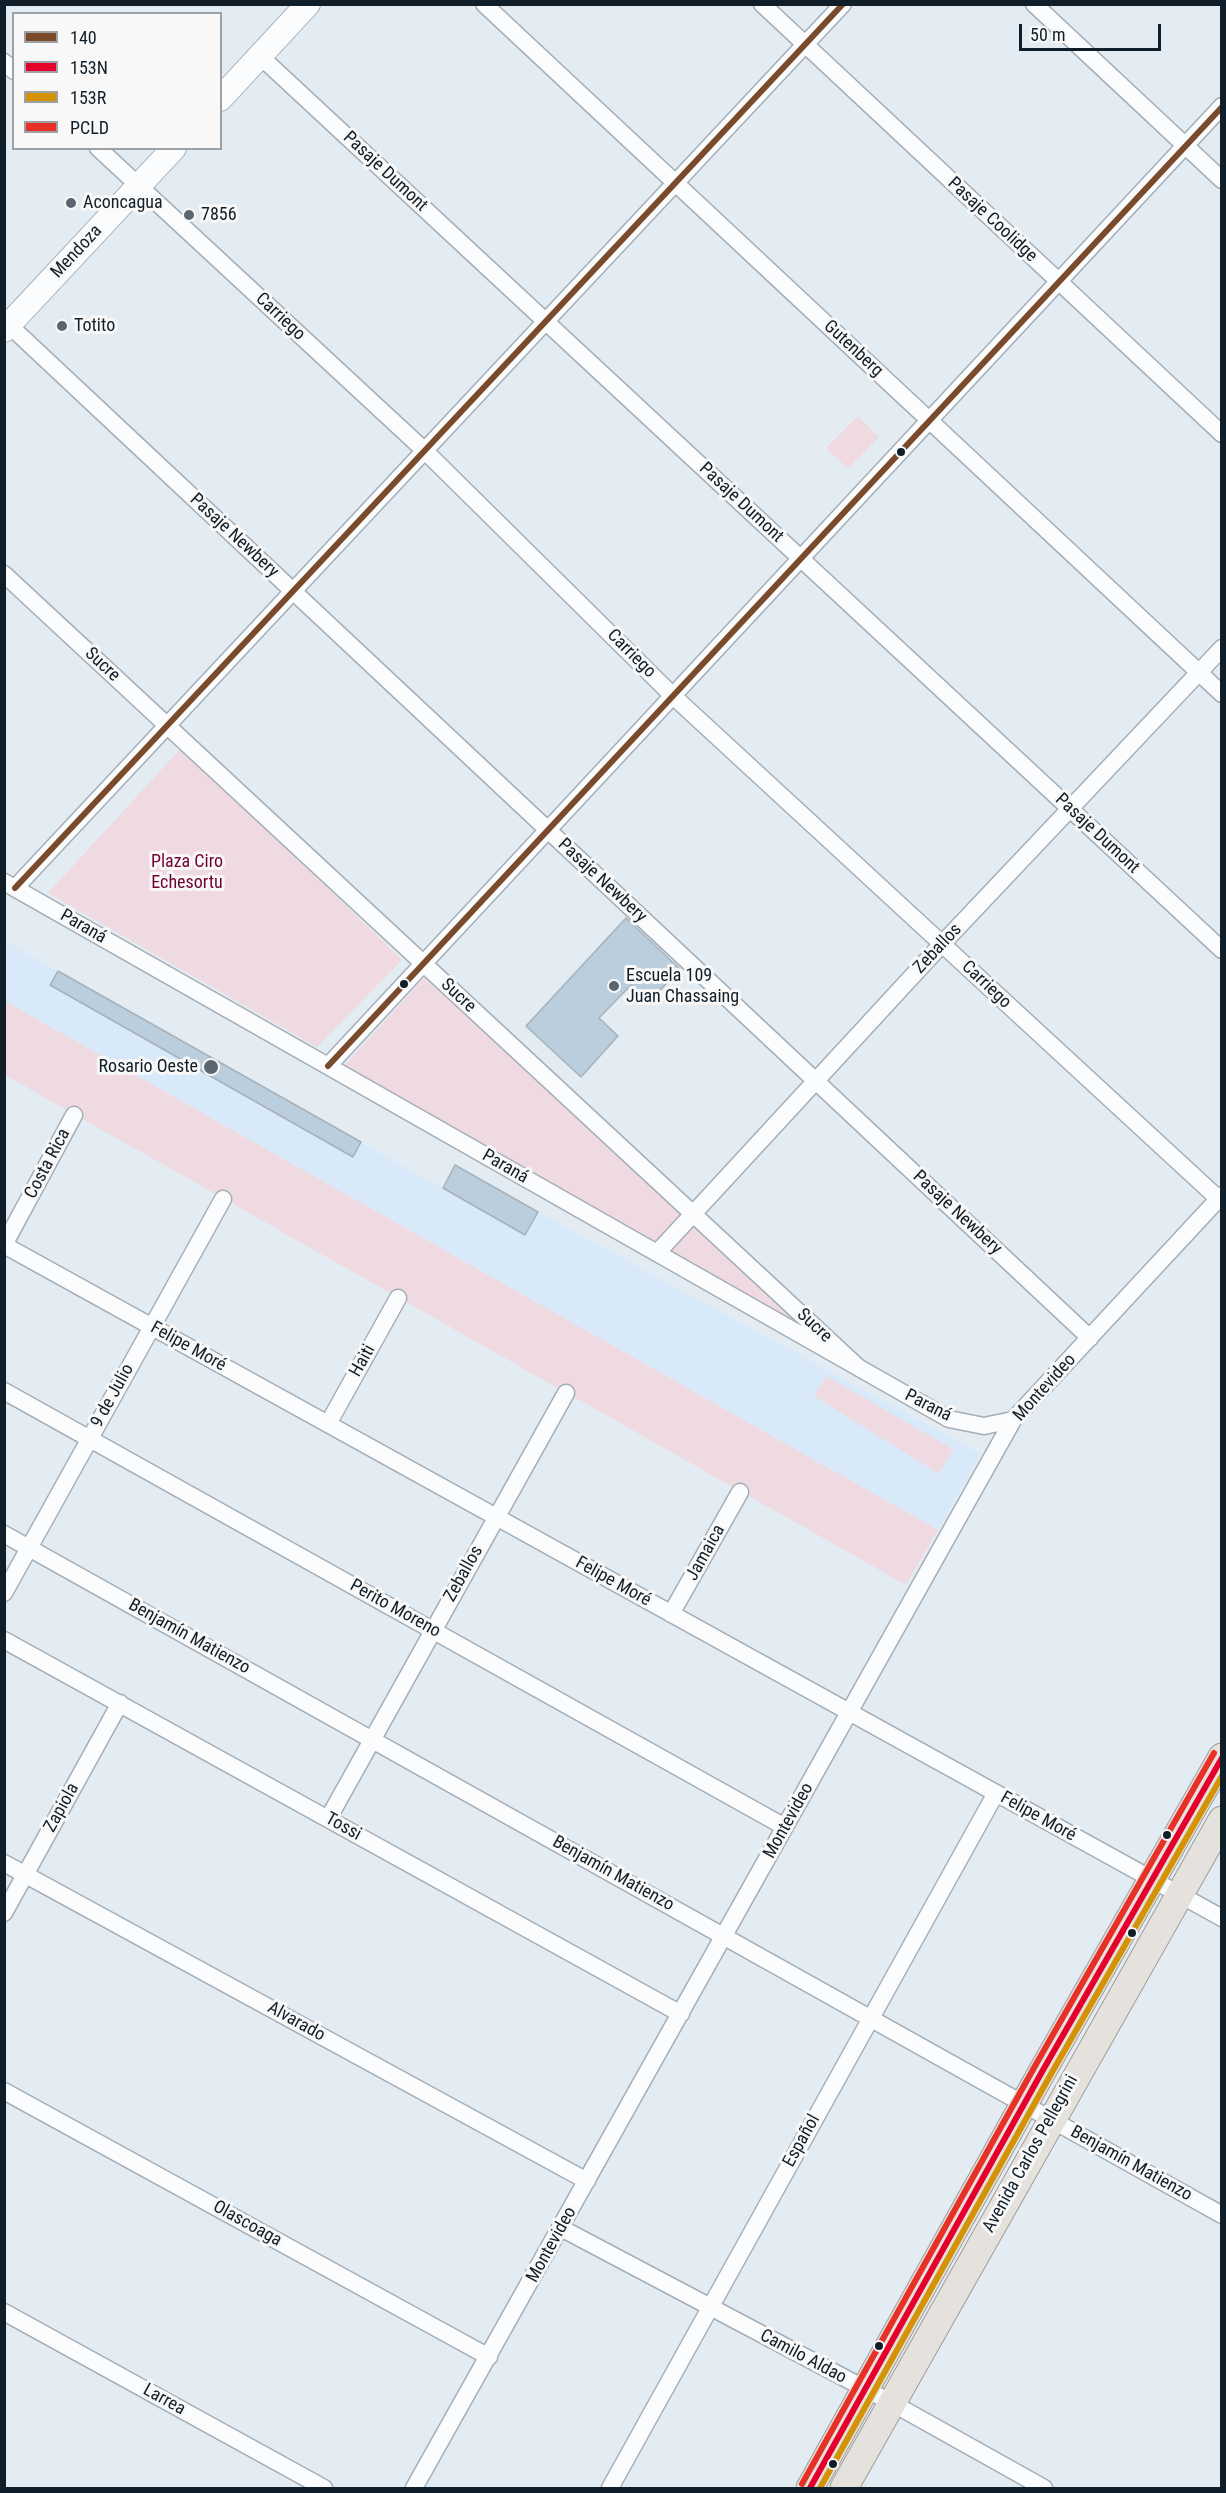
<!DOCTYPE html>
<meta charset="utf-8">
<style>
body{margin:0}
#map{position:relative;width:1226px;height:2493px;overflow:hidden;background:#e4ecf3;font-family:"Roboto Condensed",sans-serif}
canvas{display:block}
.frame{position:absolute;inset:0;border:6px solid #101e29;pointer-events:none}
.legend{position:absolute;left:12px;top:12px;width:210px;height:138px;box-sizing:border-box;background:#f8f8f8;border:2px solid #9ba1a5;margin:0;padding:8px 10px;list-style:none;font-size:18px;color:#101e29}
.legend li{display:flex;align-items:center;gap:12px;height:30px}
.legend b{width:30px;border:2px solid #9ba1a5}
.scale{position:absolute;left:1019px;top:24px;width:142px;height:27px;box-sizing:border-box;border:3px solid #101e29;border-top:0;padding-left:8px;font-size:18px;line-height:21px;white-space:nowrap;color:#101e29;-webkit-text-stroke:4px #f8f8f8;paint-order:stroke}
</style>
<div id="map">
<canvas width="1226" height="2493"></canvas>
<div class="frame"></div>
<ul class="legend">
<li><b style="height:8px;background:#7a4b2a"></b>140</li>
<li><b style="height:8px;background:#e4002b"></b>153N</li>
<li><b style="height:8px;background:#d49206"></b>153R</li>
<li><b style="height:8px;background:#e73128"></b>PCLD</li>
</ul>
<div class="scale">50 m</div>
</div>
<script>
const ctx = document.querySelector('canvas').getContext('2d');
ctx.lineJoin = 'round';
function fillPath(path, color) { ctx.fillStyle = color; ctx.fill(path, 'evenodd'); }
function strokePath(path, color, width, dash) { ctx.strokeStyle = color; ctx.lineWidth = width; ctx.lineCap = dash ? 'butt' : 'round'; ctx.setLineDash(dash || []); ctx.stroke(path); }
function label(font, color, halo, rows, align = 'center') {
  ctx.font = font + ' "Roboto Condensed",sans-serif'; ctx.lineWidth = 6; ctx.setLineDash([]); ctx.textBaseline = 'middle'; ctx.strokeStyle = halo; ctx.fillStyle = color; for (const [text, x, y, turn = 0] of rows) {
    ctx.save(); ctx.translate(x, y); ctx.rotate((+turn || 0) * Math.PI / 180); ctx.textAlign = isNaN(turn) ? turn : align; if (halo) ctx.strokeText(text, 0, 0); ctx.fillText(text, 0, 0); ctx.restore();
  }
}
const built = new Path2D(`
 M 5,941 L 525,1235 L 538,1212 L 981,1454 L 938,1530 L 5,1001 Z`);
const green = new Path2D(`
 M 858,416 L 879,437 L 848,469 L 826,448 Z
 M 182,747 L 402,960 L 317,1047 L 48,893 Z
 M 426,976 L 684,1212 L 653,1246 L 343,1067 Z
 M 5,1001 L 938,1530 L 906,1585 L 5,1075 Z
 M 694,1226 L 815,1337 L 669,1253 Z
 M 826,1376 L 953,1449 L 939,1474 L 814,1396 Z`);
const building = new Path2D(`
 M 626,918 L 680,969 L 649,1002 L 631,985 L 599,1018 L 618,1036 L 581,1077 L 526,1026 Z
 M 58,971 L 361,1142 L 353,1157 L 50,985 Z
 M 455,1165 L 538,1212 L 525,1235 L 443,1188 Z`);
const minor = new Path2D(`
 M 484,4 L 1222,694
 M 762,4 L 1222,434
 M 1034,4 L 1222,180
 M 260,56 L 1222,950
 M 4,62 L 14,71
 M 98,148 L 425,451 L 672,695 L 1222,1202
 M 9,325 L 1090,1338
 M 4,574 L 859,1368
 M 4,882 L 949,1419 L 984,1426 L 1013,1420
 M 15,888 L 843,4
 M 328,1066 L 1222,106
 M 74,1115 L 4,1245 L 1222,1918
 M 657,1253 L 942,944 L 1222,648
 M 4,1391 L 785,1827
 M 328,1424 L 398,1298
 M 4,1534 L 1222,2215
 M 4,1593 L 223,1199
 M 671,1614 L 740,1492
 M 4,1640 L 681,2014
 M 328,1819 L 566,1393
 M 4,1863 L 587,2181
 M 4,1913 L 120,1703
 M 4,2091 L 489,2357
 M 561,2228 L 892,2403 L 1044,2488
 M 4,2312 L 324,2488
 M 414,2488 L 1013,1420 L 1222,1195
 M 610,2488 L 996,1793`);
const secondary = new Path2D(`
 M 220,99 L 308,4
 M 4,330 L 174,148`);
const primary = new Path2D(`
 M 810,2488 L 1043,2070 L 1222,1757
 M 844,2488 L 1222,1820`);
const bus1 = new Path2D(`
 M 15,888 L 843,4
 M 328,1066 L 1222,107`);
const bus2 = new Path2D(`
 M 810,2488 L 1043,2070 L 1222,1758`);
const bus3 = new Path2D(`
 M 820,2488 L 1051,2074 L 1222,1776`);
const bus4 = new Path2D(`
 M 802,2484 L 1035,2066 L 1214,1753`);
const markers = [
 [71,203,6,"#5a6670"],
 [189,215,6,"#5a6670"],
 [62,326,6,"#5a6670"],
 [901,452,5,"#101e29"],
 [404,984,5,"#101e29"],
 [614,986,6,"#5a6670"],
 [211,1067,8,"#5a6670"],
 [1167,1835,5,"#101e29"],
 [1132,1933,5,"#101e29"],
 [879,2346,5,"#101e29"],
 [833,2464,5,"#101e29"]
];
const streetNames = [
 ["Pasaje Dumont",385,172,43],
 ["Pasaje Coolidge",992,220,43],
 ["Mendoza",77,252,-47],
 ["Carriego",280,317,43],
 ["Gutenberg",853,349,43],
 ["Pasaje Dumont",741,503,43],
 ["Pasaje Newbery",234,536,43],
 ["Carriego",631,654,45],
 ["Sucre",102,665,43],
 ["Pasaje Dumont",1097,834,43],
 ["Pasaje Newbery",602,881,43],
 ["Paraná",83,927,30],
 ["Zeballos",938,949,-47],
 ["Carriego",986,985,43],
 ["Sucre",458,996,43],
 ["Costa Rica",48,1164,-62],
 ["Paraná",505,1167,30],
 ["Pasaje Newbery",957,1213,43],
 ["Sucre",814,1326,43],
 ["Felipe Moré",188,1347,29],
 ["Haiti",363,1361,-61],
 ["Montevideo",1045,1388,-48],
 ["9 de Julio",113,1396,-61],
 ["Paraná",928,1406,27],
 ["Jamaica",706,1553,-61],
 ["Zeballos",464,1574,-61],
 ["Felipe Moré",613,1582,29],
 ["Perito Moreno",395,1609,29],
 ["Benjamín Matienzo",189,1637,29],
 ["Zapiola",62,1808,-61],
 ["Felipe Moré",1038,1817,29],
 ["Montevideo",789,1821,-61],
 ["Tossi",343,1827,29],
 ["Benjamín Matienzo",613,1874,29],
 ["Alvarado",296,2022,29],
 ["Español",802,2141,-61],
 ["Avenida Carlos Pellegrini",1031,2154,-61],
 ["Benjamín Matienzo",1131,2164,29],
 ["Olascoaga",247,2224,29],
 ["Montevideo",552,2245,-61],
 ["Camilo Aldao",803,2357,28],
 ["Larrea",164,2400,29]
];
const poiNames = [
 ["Aconcagua",83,203],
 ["7856",201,215],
 ["Totito",74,326],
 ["Escuela 109",626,976],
 ["Juan Chassaing",626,997],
 ["Rosario Oeste",198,1067,"right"]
];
const parkNames = [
 ["Plaza Ciro",187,862],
 ["Echesortu",187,883]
];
fillPath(built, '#d8eaf9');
fillPath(green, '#f0dae2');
fillPath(building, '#bbcedd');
strokePath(building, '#a6b1b9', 1.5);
strokePath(minor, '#a5aeb7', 19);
strokePath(secondary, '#a5aeb7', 26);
strokePath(primary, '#a09c96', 29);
strokePath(minor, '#fbfcfd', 16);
strokePath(secondary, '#fbfcfd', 24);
strokePath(primary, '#e5e1dd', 27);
strokePath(bus1, '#7a4b2a', 6);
strokePath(bus2, '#e4002b', 6);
strokePath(bus3, '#d49206', 6);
strokePath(bus4, '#e73128', 6);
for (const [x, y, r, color] of markers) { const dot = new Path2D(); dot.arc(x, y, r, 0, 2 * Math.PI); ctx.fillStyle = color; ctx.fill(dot); strokePath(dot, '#f8f8f8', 2); }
label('18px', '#101e29', '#f8f8f8', streetNames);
label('18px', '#101e29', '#f8f8f8', poiNames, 'left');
label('18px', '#740034', '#f8f8f8', parkNames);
</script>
